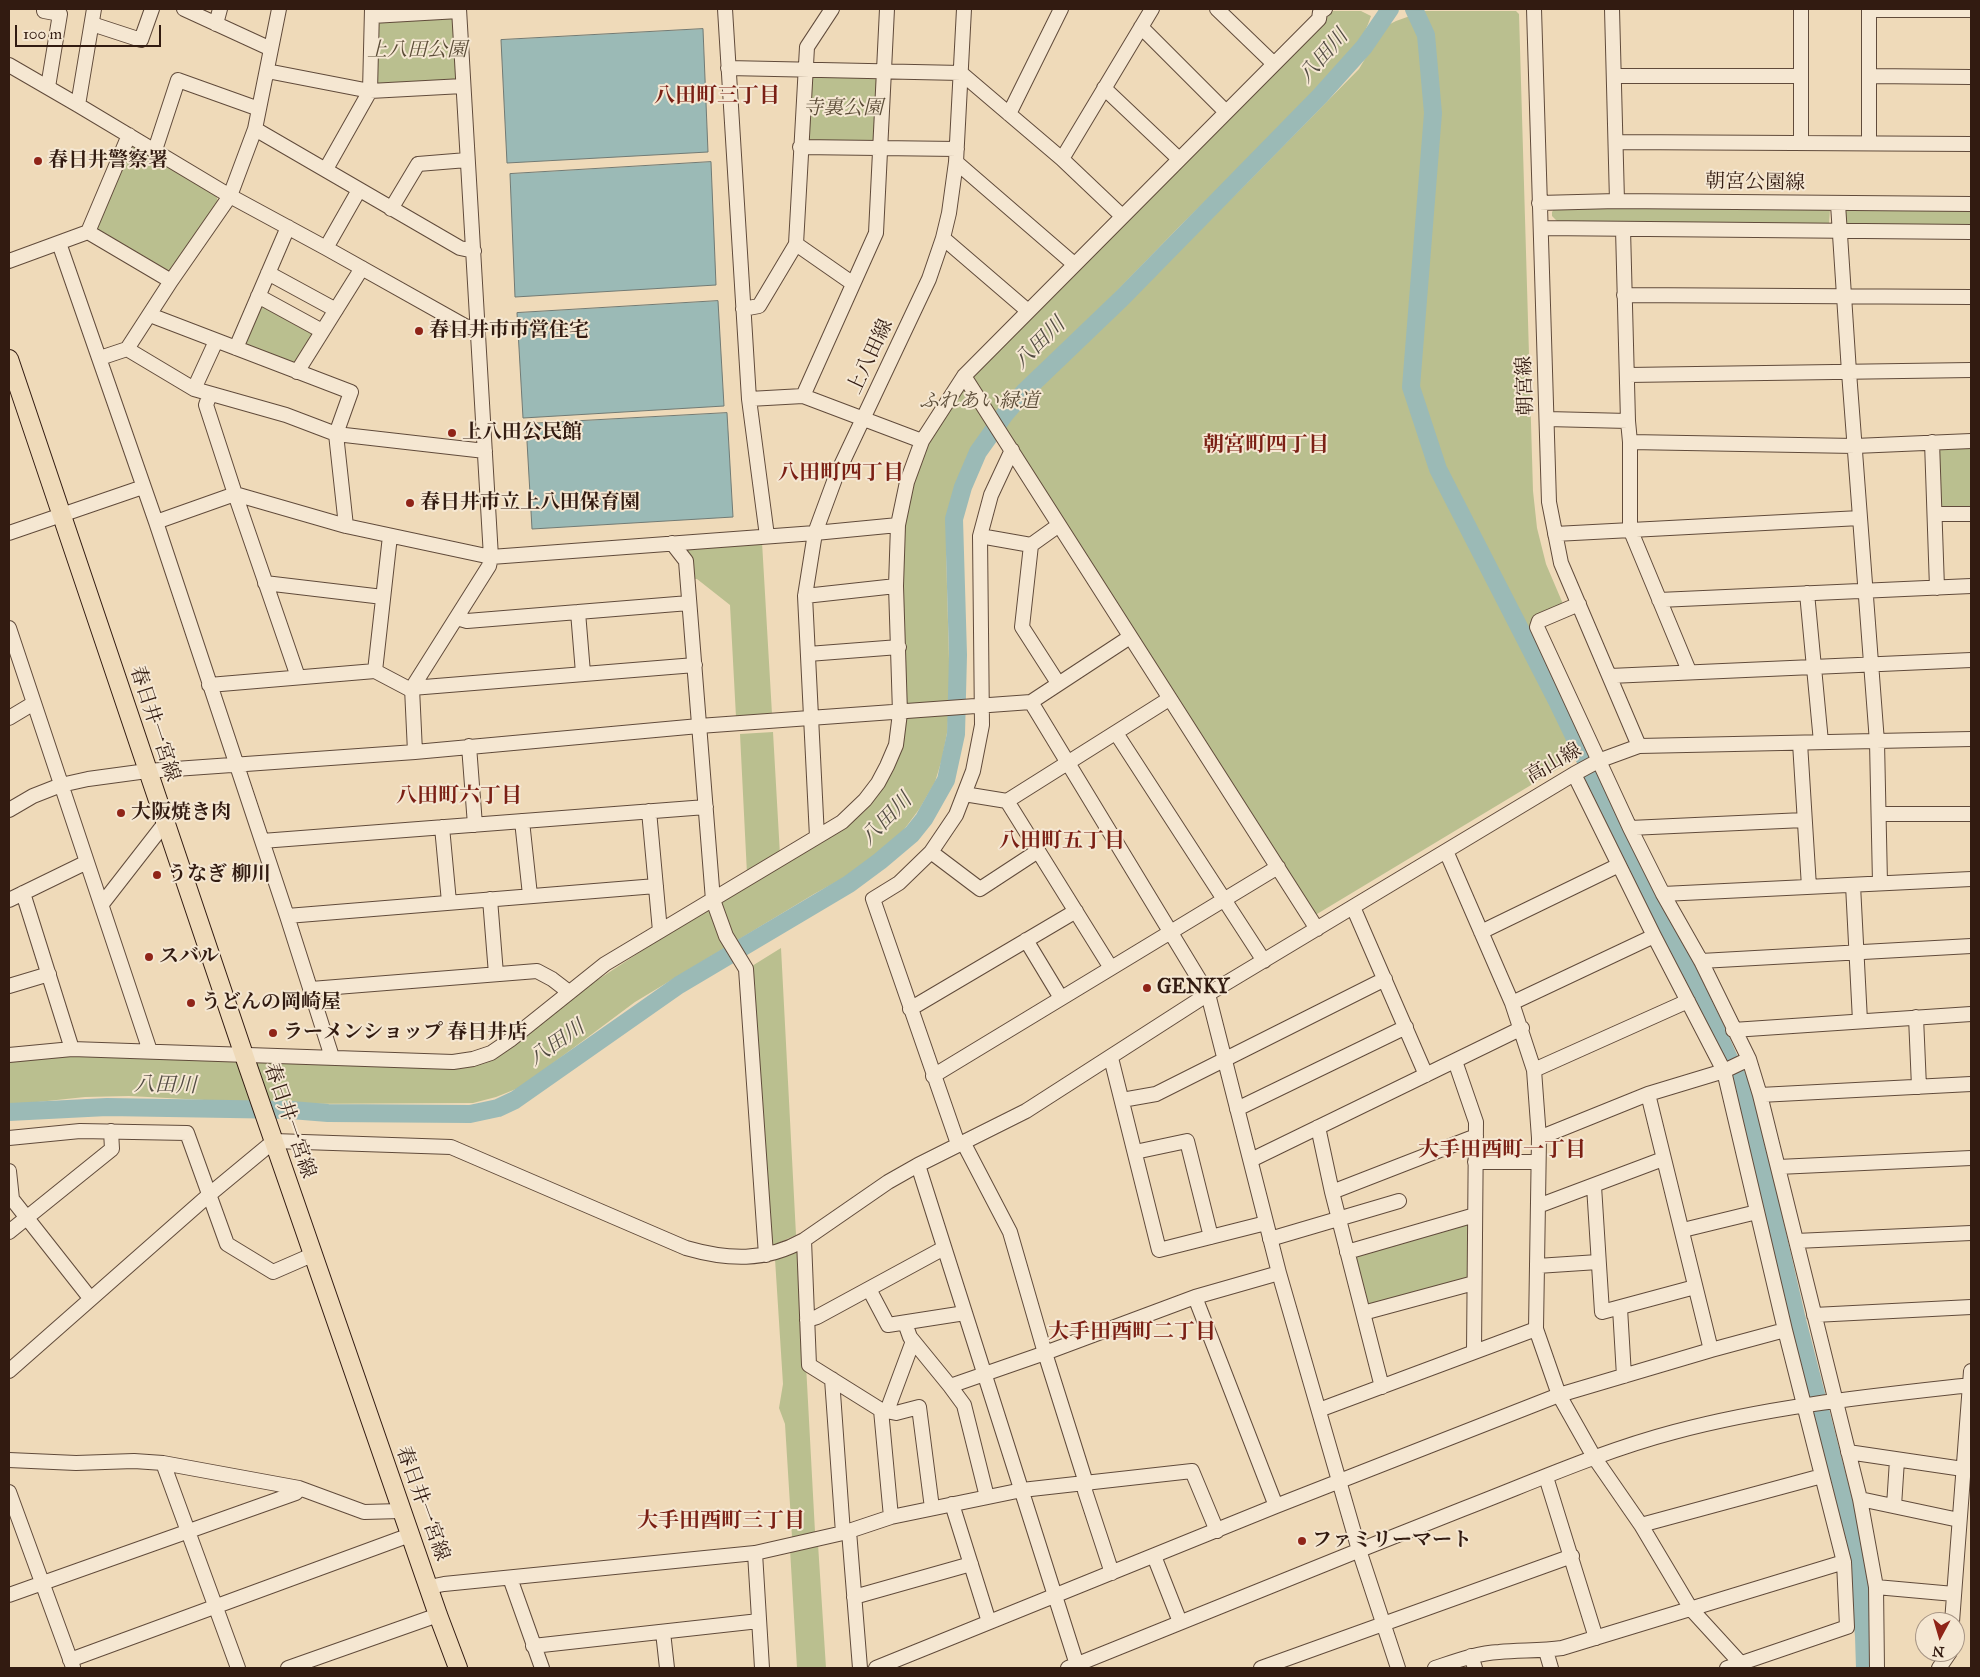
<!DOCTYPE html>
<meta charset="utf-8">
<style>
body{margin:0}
#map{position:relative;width:1980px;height:1677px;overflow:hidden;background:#efdab9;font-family:"IM FELL Great Primer",serif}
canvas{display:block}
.frame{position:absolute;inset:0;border:10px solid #321b11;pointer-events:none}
.north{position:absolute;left:1915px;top:1612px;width:50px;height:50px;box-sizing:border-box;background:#f5e7d2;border:1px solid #a79585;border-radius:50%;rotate:186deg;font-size:14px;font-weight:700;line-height:20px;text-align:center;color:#321b11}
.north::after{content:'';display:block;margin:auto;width:18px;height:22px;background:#8f2418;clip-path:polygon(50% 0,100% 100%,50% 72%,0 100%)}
.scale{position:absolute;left:15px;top:25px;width:146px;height:22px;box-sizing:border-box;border:2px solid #321b11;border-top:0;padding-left:6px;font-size:15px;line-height:18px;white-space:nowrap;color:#321b11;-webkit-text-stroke:4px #f5e7d2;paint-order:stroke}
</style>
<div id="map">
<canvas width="1980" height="1677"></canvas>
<div class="frame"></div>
<div class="north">N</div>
<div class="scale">100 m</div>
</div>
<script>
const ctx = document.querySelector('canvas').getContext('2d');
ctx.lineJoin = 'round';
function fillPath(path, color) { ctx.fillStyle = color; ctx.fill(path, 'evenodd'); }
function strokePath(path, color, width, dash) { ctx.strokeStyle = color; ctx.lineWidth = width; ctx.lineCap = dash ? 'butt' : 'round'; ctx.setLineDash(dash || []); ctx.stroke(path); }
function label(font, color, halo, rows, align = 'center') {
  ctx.font = font + ' "IM FELL Great Primer","Noto Serif JP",serif'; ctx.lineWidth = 4; ctx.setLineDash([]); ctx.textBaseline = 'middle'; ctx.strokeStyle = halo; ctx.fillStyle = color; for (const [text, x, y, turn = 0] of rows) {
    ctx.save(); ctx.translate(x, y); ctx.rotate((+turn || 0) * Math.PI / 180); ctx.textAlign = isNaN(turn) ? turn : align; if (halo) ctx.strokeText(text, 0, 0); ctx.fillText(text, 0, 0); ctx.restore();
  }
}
const green = new Path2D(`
 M 1333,11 L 1361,11 L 1371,16 C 1364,37 1353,53 1339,69 L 1179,227 L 1001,410 L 980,440 L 964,468 L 951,499 L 946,550 L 950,695 L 947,733 L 942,759 L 935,782 L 920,808 L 900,835 L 869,864 L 814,894 L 635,1002 L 521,1087 L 496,1097 L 473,1103 L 279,1104 L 129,1096 L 85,1097 L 9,1105 L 9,1060 L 73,1054 L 468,1065 L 707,908 L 849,825 L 866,810 L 880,792 L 893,771 L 901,751 L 907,709 L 903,584 L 904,525 L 915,478 L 925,449 L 943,415 L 970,377 Z
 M 1424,11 L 1516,11 L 1519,14 L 1533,491 L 1537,528 L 1546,564 L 1563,604 L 1532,622 L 1588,753 L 1556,770 L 1317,914 L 1312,914 L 1003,428 L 1083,343 L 1239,191 L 1359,69 L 1384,27 L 1396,21 Z
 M 451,16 L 454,19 L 458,75 L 453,81 L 379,85 L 376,82 L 377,24 L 379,21 Z
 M 812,75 L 877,76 L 876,141 L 809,142 L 806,139 L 809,79 Z
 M 132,144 L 216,195 L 218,201 L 171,271 L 166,272 L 95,231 Z
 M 1556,206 L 1830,209 L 1829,224 L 1829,225 L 1558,222 L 1552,216 L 1552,212 Z
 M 1971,207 L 1971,228 L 1847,227 L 1840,209 Z
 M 260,303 L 316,332 L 294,365 L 243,346 Z
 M 1971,445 L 1971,509 L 1942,509 L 1939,506 L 1938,449 Z
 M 762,542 L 772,714 L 736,717 L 730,605 L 697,579 L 693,579 L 684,554 L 687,547 Z
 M 773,732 L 780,855 L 747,874 L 740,734 Z
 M 781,948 L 796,1235 L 774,1245 L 771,1242 L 752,966 Z
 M 1469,1223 L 1468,1280 L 1365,1308 L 1353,1256 Z
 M 797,1251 L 800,1253 L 815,1532 L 792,1537 L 785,1424 L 779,1408 L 783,1384 L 775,1259 Z
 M 818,1544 L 826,1668 L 797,1668 L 790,1549 Z`);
const water = new Path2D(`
 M 703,29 L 708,152 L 507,163 L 501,40 Z
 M 711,162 L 716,285 L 515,297 L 510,174 Z
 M 718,301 L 724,406 L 523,418 L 517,313 Z
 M 727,413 L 733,517 L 532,529 L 526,424 Z`);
const river = new Path2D(`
 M 1414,9 L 1426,35 L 1433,113 L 1411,387 L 1438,469 L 1558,703 L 1718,1034 L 1745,1095 L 1797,1320 L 1856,1550 L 1864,1636 L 1865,1668
 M 9,1112 L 107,1107 L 291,1110 L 328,1113 L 470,1114 L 498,1108 L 515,1100 L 679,985 L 849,884 L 880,861 L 912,834 L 924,819 L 946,780 L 956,734 L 958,655 L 954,519 L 963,487 L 978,452 L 1005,414 L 1025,391 L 1122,298 L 1320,96 L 1364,47 L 1390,9`);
const minor = new Path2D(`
 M 184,9 L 271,49
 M 725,9 L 749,399 L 767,536
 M 1217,9 L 1273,63
 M 1534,9 L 1549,502 L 1561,563 L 1639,746
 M 1612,9 L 1617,201
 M 1869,10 L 1971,10
 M 44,11 L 60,14 L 48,87
 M 372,16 L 459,11
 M 92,24 L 141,40 L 152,9
 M 216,24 L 220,9
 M 1141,27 L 1226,112
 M 9,65 L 78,105 L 230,196 L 326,248 L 465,326 L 478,329
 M 728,68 L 961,73 L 1062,159 L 1122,216
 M 267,71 L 370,91 L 463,86
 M 1614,76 L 1801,76
 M 1869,76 L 1971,77
 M 1104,88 L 1179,159
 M 78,105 L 94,9
 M 1009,114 L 1061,9
 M 255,129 L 460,248 L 474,251
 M 1616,142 L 1971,144
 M 1801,143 L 1801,9
 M 1869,143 L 1869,9
 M 800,147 L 957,149
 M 155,150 L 178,80 L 259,109
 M 1062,159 L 1152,9
 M 956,162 L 1074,264
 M 326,169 L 370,91 L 372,9
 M 1539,203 L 1617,201 L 1971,204
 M 1838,204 L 1849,372 L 1877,742 L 1880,883
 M 391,209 L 418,164 L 467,160
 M 1541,228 L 1971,232
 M 1623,229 L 1628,421 L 1630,442 L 1630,529 L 1689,671
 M 88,232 L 129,135
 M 943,238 L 1028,311
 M 59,243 L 156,522 L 287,916 L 332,1057
 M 796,244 L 852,283
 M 326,248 L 359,190
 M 9,261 L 88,232 L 171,281
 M 268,273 L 336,310
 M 1624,295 L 1971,297
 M 258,296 L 322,331
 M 743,309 L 759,306 L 796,244 L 807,47 L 832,9
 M 150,315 L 351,392 L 336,434 L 346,526
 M 236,348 L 288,227
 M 127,349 L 194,389 L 286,415 L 336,434 L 485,451
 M 100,358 L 127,349 L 171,281 L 230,196 L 255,129 L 279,9
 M 297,372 L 362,268
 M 1628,375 L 1971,370
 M 964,376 L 1317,929
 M 194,389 L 216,341
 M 210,394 L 206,405 L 235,494 L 298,677
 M 803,396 L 876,233 L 887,9
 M 749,399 L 803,396 L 922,441
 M 1547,419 L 1628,421
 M 1630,442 L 1855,446 L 1971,441
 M 1932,442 L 1937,588
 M 1935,514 L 1971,514
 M 156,522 L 235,494 L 346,526 L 491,557 L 815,533 L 898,525
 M 9,533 L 143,487
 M 1555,534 L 1860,518
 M 980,536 L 1031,545 L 1059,525
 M 672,543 L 686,561 L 713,900 L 726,936 L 746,969 L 766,1255
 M 1031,545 L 1022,627 L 1058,683
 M 265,583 L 383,597
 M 1807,593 L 1821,742
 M 805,596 L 896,586
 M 1659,600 L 1971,586
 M 1579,604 L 1539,621 L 1537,627 L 1630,828 L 1663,894 L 1701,961 L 1749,1059 L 1760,1095 L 1860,1499 L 1876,1587 L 1877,1668
 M 578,612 L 583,673
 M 457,618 L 467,621 L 689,603
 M 9,628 L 150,1051
 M 808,654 L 899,647
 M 375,671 L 390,536
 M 1610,676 L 1971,660
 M 209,685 L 375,671 L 411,690
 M 412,688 L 695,665
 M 1031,702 L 1208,994 L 1279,1273 L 1359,1550 L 1398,1668
 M 9,718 L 34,703
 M 1116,733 L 1264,961
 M 1800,743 L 1809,887
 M 469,746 L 475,825
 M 415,752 L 412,688 L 489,566 L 491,557 L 459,9
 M 1574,774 L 1654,936 L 1724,1071 L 1785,1330 L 1844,1562 L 1847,1627 L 1727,1668
 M 964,794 L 1007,801 L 1169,699
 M 1007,801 L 1111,968
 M 9,810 L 33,796 L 61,785 L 88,779 L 147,771 L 415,752 L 699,726 L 1031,702 L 1130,637
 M 649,811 L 660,931
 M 1879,814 L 1971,814
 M 522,821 L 530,895
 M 442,827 L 449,902
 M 1630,828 L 1804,820
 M 817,837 L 805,596 L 815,533 L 836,476 L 929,279 L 943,238 L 949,213 L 956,162 L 964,9
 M 262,841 L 706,807
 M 1446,851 L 1512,1003 L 1534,1070 L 1539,1138 L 1536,1329 L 1559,1395 L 1594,1457 L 1641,1525 L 1691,1609 L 1745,1668
 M 931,852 L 980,889 L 1038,851
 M 1853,885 L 1860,1021
 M 23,893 L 72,1049
 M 1663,894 L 1971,879
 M 490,899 L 496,974
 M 9,900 L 87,862
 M 102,904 L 165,823
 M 1353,907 L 1426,1075
 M 287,916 L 656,886
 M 1481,932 L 1619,865
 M 1026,940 L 1061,998
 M 1701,961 L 1971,946
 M 9,986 L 49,974
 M 311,989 L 537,971 L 552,979 L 569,992
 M 1512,1003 L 1654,936
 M 910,1009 L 1076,911
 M 1916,1017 L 1919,1087
 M 1733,1030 L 1971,1014
 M 9,1055 L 72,1049 L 453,1062 L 473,1059 L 491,1053 L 510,1040 L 605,964 L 842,822 L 865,800 L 878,783 L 887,766 L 896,745 L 900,713 L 896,586 L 898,525 L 907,482 L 922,441 L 964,376 L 1319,19 L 1320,12 L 1325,9
 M 1111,1058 L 1159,1250 L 1266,1223
 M 1455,1061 L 1476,1122 L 1474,1352
 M 1534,1070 L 1688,1001
 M 933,1076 L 1278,867
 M 1648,1094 L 1711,1350
 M 1760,1095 L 1971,1084
 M 1122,1100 L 1156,1094 L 1385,979
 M 1237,1109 L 1406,1027
 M 1318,1127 L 1332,1192 L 1382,1387
 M 9,1138 L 80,1131 L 187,1133 L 227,1244 L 273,1272 L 312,1255
 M 1539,1138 L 1648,1094 L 1724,1071 L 1749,1059
 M 963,1142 L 1010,1232 L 1045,1353 L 1086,1483 L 1085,1491 L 1112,1573
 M 958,1144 L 873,899 L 899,883 L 931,852 L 956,815 L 973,771 L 982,725 L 980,536 L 991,495 L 1012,450
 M 1135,1152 L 1187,1141 L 1211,1237
 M 1251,1160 L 1522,1028
 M 1475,1162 L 1538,1162
 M 918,1165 L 1078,1668
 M 1778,1167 L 1971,1158
 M 9,1171 L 12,1199 L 90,1298
 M 1594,1186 L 1602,1312 L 1695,1287
 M 1332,1192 L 1476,1136
 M 1538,1206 L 1663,1159
 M 1683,1230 L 1757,1212
 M 9,1232 L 112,1149 L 111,1131
 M 1270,1239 L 1399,1201
 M 804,1240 L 809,1365 L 881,1410 L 896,1413 L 919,1407 L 932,1508
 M 1796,1241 L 1971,1233
 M 1347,1252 L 1475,1215
 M 1537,1266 L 1598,1262
 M 869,1289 L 888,1325 L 965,1313
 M 1195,1297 L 1276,1506
 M 1620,1308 L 1624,1376
 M 1363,1313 L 1474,1283
 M 1814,1315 L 1971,1307
 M 807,1320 L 817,1317 L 944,1248
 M 905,1323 L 910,1337 L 950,1386 L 964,1405 L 987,1497
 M 9,1371 L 210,1194 L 274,1141 L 451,1147 L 686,1248 C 728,1260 765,1262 804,1240 L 888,1182 L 918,1165 L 1026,1111 L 1208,994 L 1574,774 L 1598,761 L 1639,746 L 1971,739
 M 832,1379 L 843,1533
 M 950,1386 L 1045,1353 L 1195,1297 L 1279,1273
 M 881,1410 L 891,1517
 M 1319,1410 L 1536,1329
 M 887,1411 L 913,1341
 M 1848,1452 L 1963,1469
 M 9,1460 L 76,1463 L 134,1461 L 163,1463 L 299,1488 L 364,1512 L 401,1511
 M 163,1463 L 238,1668
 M 1546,1477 L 1596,1638
 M 9,1492 L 73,1667
 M 1860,1499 L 1959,1520
 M 952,1504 L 989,1622
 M 1894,1506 L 1897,1460
 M 1641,1525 L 1822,1476
 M 849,1531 L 860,1668
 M 755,1553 L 762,1668
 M 1154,1556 L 1180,1622
 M 510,1578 L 542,1668
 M 429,1587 L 444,1584 L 755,1553 L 843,1533 L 891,1517 L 1022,1490 L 1192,1471 L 1217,1531
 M 1876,1587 L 1954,1594
 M 9,1595 L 296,1493 L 299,1488
 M 854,1597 L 971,1564
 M 1952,1622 L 1971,1371
 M 663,1632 L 667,1668
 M 533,1646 L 759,1621
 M 1546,1651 L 1551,1668
 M 1471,1656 L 1475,1668
 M 70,1660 L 410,1535
 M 288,1668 L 438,1615
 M 876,1668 L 1276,1506 L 1559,1395 L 1711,1350 L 1785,1330
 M 1068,1668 C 1200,1615 1331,1561 1463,1509 C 1533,1482 1602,1451 1674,1432 C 1771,1406 1872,1396 1971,1385
 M 1261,1668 L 1572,1556
 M 1435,1668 C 1456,1661 1477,1653 1499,1652 C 1520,1650 1541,1651 1562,1648 L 1844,1562
 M 1939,1668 L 1950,1652`);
const major = new Path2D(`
 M 9,359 L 246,1061 L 438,1615 L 458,1668`);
const markers = [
 [38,161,5,"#8f2418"],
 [419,331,5,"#8f2418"],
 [452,433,5,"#8f2418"],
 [410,503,5,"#8f2418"],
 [121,813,5,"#8f2418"],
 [157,875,5,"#8f2418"],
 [149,957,5,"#8f2418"],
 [1147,988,5,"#8f2418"],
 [191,1003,5,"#8f2418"],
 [273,1033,5,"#8f2418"],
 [1302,1541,5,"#8f2418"]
];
const parkNames = [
 ["上八田公園",417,51],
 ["寺裏公園",843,109],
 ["ふれあい緑道",979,402]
];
const poiNames = [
 ["春日井警察署",48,161],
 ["春日井市市営住宅",429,331],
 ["上八田公民館",462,433],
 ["春日井市立上八田保育園",420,503],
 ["大阪焼き肉",131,813],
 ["うなぎ 柳川",167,875],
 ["スバル",159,957],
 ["GENKY",1157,988],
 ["うどんの岡崎屋",201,1003],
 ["ラーメンショップ 春日井店",283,1033],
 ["ファミリーマート",1312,1541]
];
const streetNames = [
 ["朝宮公園線",1755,183,1],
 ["上八田線",871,357,-65],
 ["朝宮線",1526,386,-92],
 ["春日井一宮線",154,724,72],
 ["高山線",1554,764,-30],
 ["春日井一宮線",289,1121,71],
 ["春日井一宮線",422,1504,70]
];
const waterNames = [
 ["八田川",1324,57,-49],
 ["八田川",1040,344,-45],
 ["八田川",887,820,-46],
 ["八田川",557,1044,-35],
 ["八田川",165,1086,1]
];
const neighbourhoodNames = [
 ["八田町三丁目",717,97],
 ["朝宮町四丁目",1266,446],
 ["八田町四丁目",841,474],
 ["八田町六丁目",459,797],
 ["八田町五丁目",1062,842],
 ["大手田酉町一丁目",1502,1151],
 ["大手田酉町二丁目",1132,1333],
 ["大手田酉町三丁目",721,1522]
];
fillPath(green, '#babf8f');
fillPath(water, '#9bbab6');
strokePath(water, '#717a74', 1);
strokePath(river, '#9bbab6', 18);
strokePath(minor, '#614b3b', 16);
strokePath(major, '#321b11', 20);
strokePath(minor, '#f5e7d2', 14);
strokePath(major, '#efdab9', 18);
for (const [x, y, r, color] of markers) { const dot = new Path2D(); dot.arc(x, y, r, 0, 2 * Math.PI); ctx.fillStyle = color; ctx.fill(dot); strokePath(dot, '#f5e7d2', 2); }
label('italic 20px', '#5b4c37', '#f5e7d2', parkNames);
label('bold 20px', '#321b11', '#f5e7d2', poiNames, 'left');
label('20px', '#321b11', '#f5e7d2', streetNames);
label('italic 21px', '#524b43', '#f5e7d2', waterNames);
label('bold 21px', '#7a1f14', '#f5e7d2', neighbourhoodNames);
</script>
